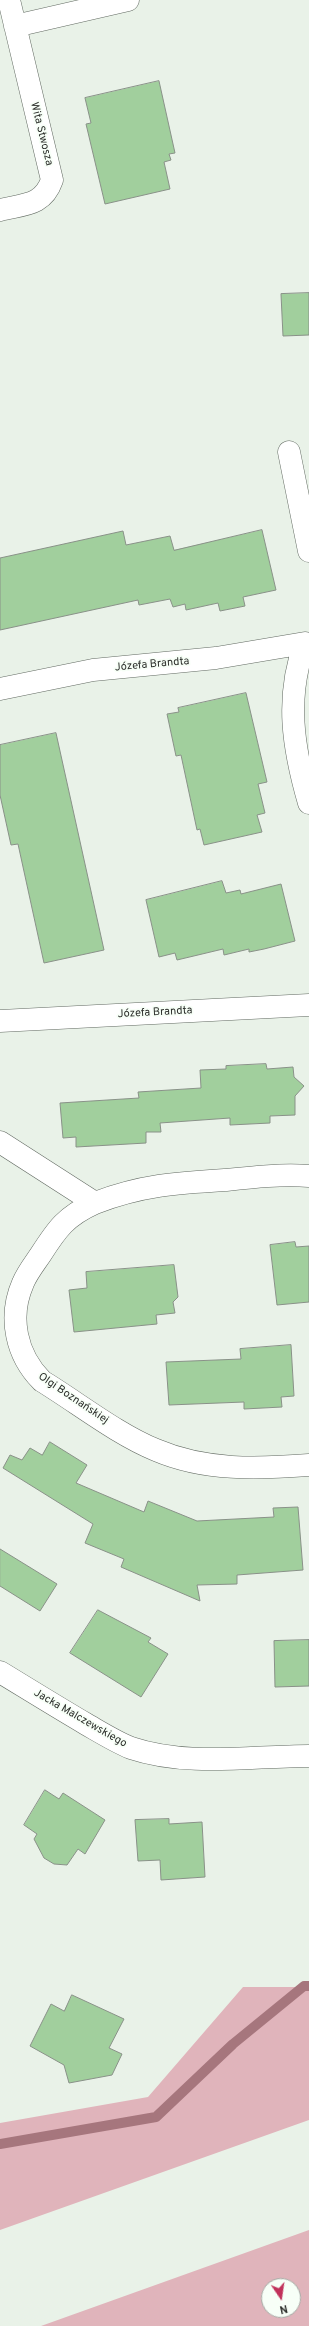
<!DOCTYPE html>
<meta charset="utf-8">
<style>
body{margin:0}
#map{position:relative;width:309px;height:2326px;overflow:hidden;background:#e9f2e8;font-family:Overpass,sans-serif}
canvas{display:block}
.north{position:absolute;left:261px;top:2278px;width:40px;height:40px;box-sizing:border-box;background:#f7fff7;border:1px solid #a5aba5;border-radius:50%;rotate:167deg;font-size:11px;font-weight:700;line-height:16px;text-align:center;color:#2b2e2a}
.north::after{content:'';display:block;margin:auto;width:14px;height:18px;background:#c1325b;clip-path:polygon(50% 0,100% 100%,50% 72%,0 100%)}
</style>
<div id="map">
<canvas width="309" height="2326"></canvas>
<div class="north">N</div>
</div>
<script>
const ctx = document.querySelector('canvas').getContext('2d');
ctx.lineJoin = 'round';
function fillPath(path, color) { ctx.fillStyle = color; ctx.fill(path, 'evenodd'); }
function strokePath(path, color, width, dash) { ctx.strokeStyle = color; ctx.lineWidth = width; ctx.lineCap = dash ? 'butt' : 'round'; ctx.setLineDash(dash || []); ctx.stroke(path); }
function label(font, color, halo, rows, align = 'center') {
  ctx.font = font + ' Overpass,sans-serif'; ctx.lineWidth = 3.5; ctx.setLineDash([]); ctx.textBaseline = 'middle'; ctx.strokeStyle = halo; ctx.fillStyle = color; for (const [text, x, y, turn = 0] of rows) {
    ctx.save(); ctx.translate(x, y); ctx.rotate((+turn || 0) * Math.PI / 180); ctx.textAlign = isNaN(turn) ? turn : align; if (halo) ctx.strokeText(text, 0, 0); ctx.fillText(text, 0, 0); ctx.restore();
  }
}
const green = new Path2D(`
 M 243,1987 L 309,1987 L 309,2120 L 0,2230 L 0,2123 L 148,2097 Z
 M 309,2230 L 309,2326 L 41,2326 ZM 269,2286 L 293,2286 L 293,2310 L 269,2310 Z`);
const stream = new Path2D(`
 M 0,2144 L 156,2117 L 233,2044 L 304,1986 L 309,1986`);
const building = new Path2D(`
 M 159,81 L 175,153 L 169,154 L 171,160 L 164,162 L 170,189 L 105,204 L 86,124 L 91,123 L 85,98 Z
 M 309,293 L 309,335 L 283,336 L 281,294 Z
 M 262,530 L 276,590 L 243,597 L 245,606 L 220,611 L 218,603 L 186,610 L 185,604 L 173,607 L 170,599 L 139,605 L 138,600 L 0,630 L 0,558 L 123,531 L 126,545 L 170,536 L 174,550 Z
 M 246,693 L 267,782 L 258,784 L 265,813 L 257,815 L 262,832 L 204,845 L 200,829 L 197,830 L 181,755 L 176,756 L 167,714 L 179,712 L 178,708 Z
 M 56,733 L 104,950 L 44,963 L 18,844 L 11,845 L 0,795 L 0,745 Z
 M 222,881 L 226,893 L 240,890 L 241,894 L 281,884 L 295,941 L 264,949 L 249,952 L 249,949 L 224,955 L 223,949 L 177,960 L 175,953 L 159,957 L 146,900 Z
 M 266,1064 L 267,1069 L 293,1067 L 294,1077 L 304,1086 L 295,1096 L 295,1115 L 270,1116 L 270,1123 L 230,1125 L 230,1118 L 160,1123 L 161,1132 L 146,1132 L 146,1143 L 76,1147 L 76,1137 L 63,1138 L 60,1103 L 139,1098 L 138,1092 L 201,1088 L 200,1070 L 226,1069 L 226,1066 Z
 M 295,1242 L 296,1247 L 309,1246 L 309,1302 L 277,1305 L 270,1245 Z
 M 174,1265 L 178,1297 L 173,1302 L 175,1313 L 156,1315 L 157,1324 L 74,1332 L 69,1290 L 87,1288 L 86,1272 Z
 M 291,1345 L 294,1396 L 281,1397 L 282,1407 L 244,1409 L 244,1402 L 169,1405 L 166,1362 L 241,1359 L 240,1349 Z
 M 50,1442 L 87,1465 L 76,1483 L 144,1512 L 148,1501 L 197,1521 L 274,1517 L 273,1508 L 298,1507 L 303,1570 L 237,1575 L 237,1584 L 197,1585 L 200,1601 L 121,1567 L 124,1559 L 85,1543 L 93,1524 L 3,1468 L 10,1455 L 22,1460 L 30,1448 L 42,1455 Z
 M 0,1549 L 57,1584 L 40,1611 L 0,1586 Z
 M 98,1610 L 151,1638 L 148,1642 L 168,1654 L 141,1697 L 70,1653 Z
 M 309,1640 L 309,1686 L 275,1687 L 274,1641 Z
 M 45,1790 L 59,1799 L 63,1793 L 105,1820 L 85,1854 L 78,1849 L 67,1865 L 54,1864 L 44,1858 L 34,1839 L 37,1834 L 24,1825 Z
 M 169,1819 L 169,1824 L 202,1822 L 205,1877 L 161,1880 L 160,1860 L 138,1861 L 135,1820 Z
 M 72,1995 L 124,2019 L 109,2048 L 122,2054 L 112,2075 L 69,2083 L 64,2065 L 30,2046 L 51,2004 L 64,2011 Z`);
const minor = new Path2D(`
 M 15,26 L 128,0
 M 0,210 C 24,204 43,206 52,180 L 9,0
 M 289,452 L 309,551
 M 0,689 L 93,670 L 216,658 L 305,643 C 285,697 293,748 309,803
 M 0,1021 L 309,1005
 M 0,1142 L 95,1203 C 66,1216 57,1229 41,1254 C 35,1263 27,1273 23,1283 C 8,1317 16,1355 42,1381 C 78,1403 117,1434 156,1450 C 205,1471 258,1469 309,1465
 M 95,1203 C 142,1185 177,1183 226,1180 C 254,1177 282,1174 309,1176
 M 0,1672 C 28,1689 57,1707 86,1724 C 100,1732 116,1742 131,1748 C 188,1767 250,1756 309,1756`);
const streetNames = [
 ["Wita Stwosza",41,134,76],
 ["Józefa Brandta",152,665,-5],
 ["Józefa Brandta",155,1013,-3],
 ["Olgi Boznańskiej",73,1399,34],
 ["Jacka Malczewskiego",80,1719,30]
];
fillPath(green, '#e0b4bb');
strokePath(stream, '#a6767d', 10);
fillPath(building, '#a1cf9d');
strokePath(building, '#899188', 1);
strokePath(minor, '#626a62', 23);
strokePath(minor, '#fff', 22);
label('11px', '#2b2e2a', '#f7fff7', streetNames);
</script>
